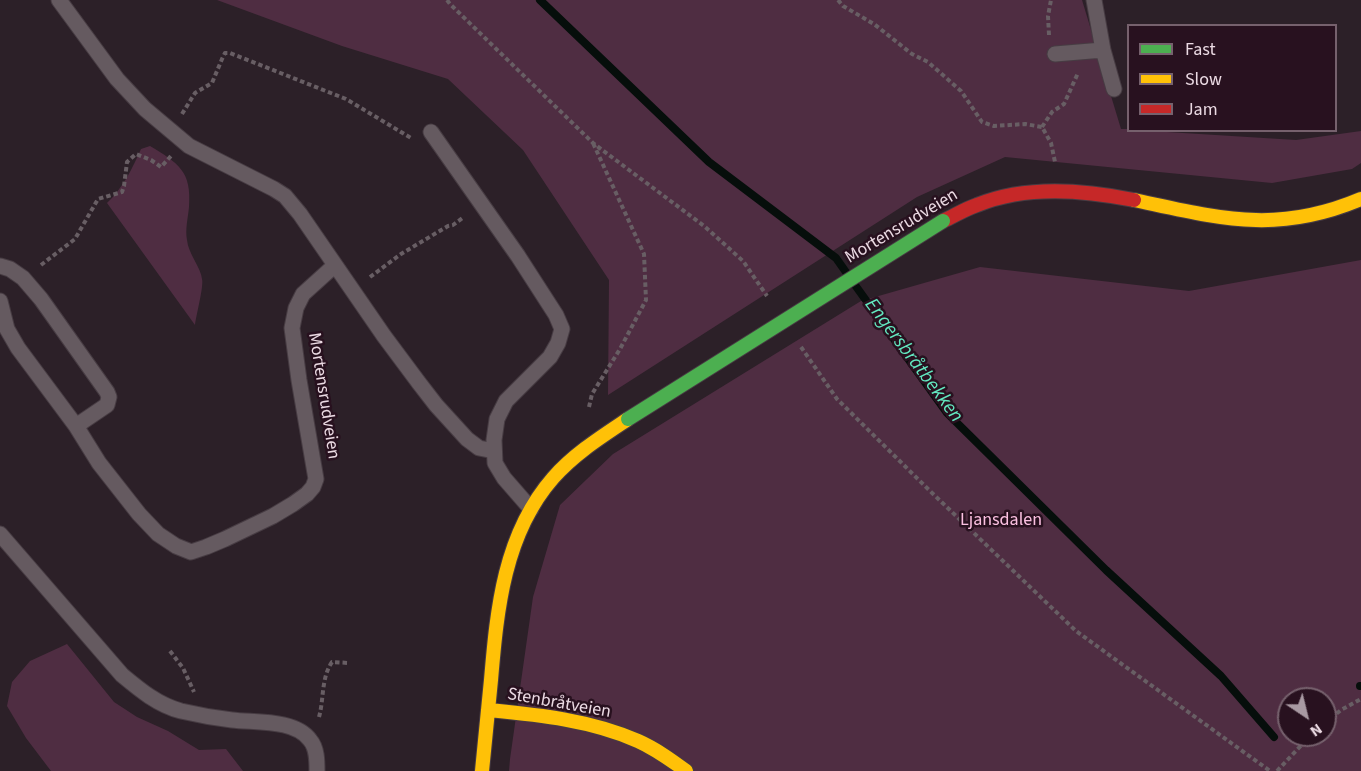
<!DOCTYPE html>
<meta charset="utf-8">
<style>
body{margin:0}
#map{position:relative;width:1361px;height:771px;overflow:hidden;background:#2c2028;font-family:"Source Sans 3",sans-serif}
canvas{display:block}
.legend{position:absolute;left:1127px;top:24px;width:210px;height:108px;box-sizing:border-box;background:#28111f;border:2px solid #76616d;margin:0;padding:8px 10px;list-style:none;font-size:18px;color:#ebdae3}
.legend li{display:flex;align-items:center;gap:12px;height:30px}
.legend b{width:30px;border:2px solid #76616d}
.north{position:absolute;left:1277px;top:687px;width:60px;height:60px;box-sizing:border-box;background:#28111f;border:2px solid #76616d;border-radius:50%;rotate:145deg;font-size:16px;font-weight:700;line-height:24px;text-align:center;color:#ebdae3}
.north::after{content:'';display:block;margin:auto;width:21px;height:27px;background:#a899a2;clip-path:polygon(50% 0,100% 100%,50% 72%,0 100%)}
</style>
<div id="map">
<canvas width="1361" height="771"></canvas>
<ul class="legend">
<li><b style="height:8px;background:#4caf50"></b>Fast</li>
<li><b style="height:8px;background:#ffc107"></b>Slow</li>
<li><b style="height:8px;background:#c62828"></b>Jam</li>
</ul>
<div class="north">N</div>
</div>
<script>
const ctx = document.querySelector('canvas').getContext('2d');
ctx.lineJoin = 'round';
function fillPath(path, color) { ctx.fillStyle = color; ctx.fill(path, 'evenodd'); }
function strokePath(path, color, width, dash) { ctx.strokeStyle = color; ctx.lineWidth = width; ctx.lineCap = dash ? 'butt' : 'round'; ctx.setLineDash(dash || []); ctx.stroke(path); }
function label(font, color, halo, rows, align = 'center') {
  ctx.font = font + ' "Source Sans 3",sans-serif'; ctx.lineWidth = 5; ctx.setLineDash([]); ctx.textBaseline = 'middle'; ctx.strokeStyle = halo; ctx.fillStyle = color; for (const [text, x, y, turn = 0] of rows) {
    ctx.save(); ctx.translate(x, y); ctx.rotate((+turn || 0) * Math.PI / 180); ctx.textAlign = isNaN(turn) ? turn : align; if (halo) ctx.strokeText(text, 0, 0); ctx.fillText(text, 0, 0); ctx.restore();
  }
}
const green = new Path2D(`
 M 217,0 L 1082,0 L 1121,129 L 1128,129 L 1128,130 L 1151,131 L 1296,140 L 1361,131 L 1361,163 L 1352,169 L 1272,183 L 1005,157 L 917,197 L 608,395 L 609,280 L 523,150 L 448,79 L 342,46 Z
 M 150,146 C 178,163 192,171 189,207 C 188,218 185,229 187,240 C 188,253 201,268 202,279 C 204,286 196,316 195,325 L 107,203 C 123,188 132,169 141,149 Z
 M 1361,260 L 1361,771 L 509,771 L 510,759 L 533,597 L 560,505 L 613,454 L 861,301 L 980,267 L 1189,291 ZM 1289,699 L 1325,699 L 1325,735 L 1289,735 Z
 M 67,644 L 114,702 L 137,717 L 168,731 L 199,750 L 226,749 L 243,771 L 51,771 L 26,738 L 7,706 L 12,682 L 30,661 Z`);
const stream = new Path2D(`
 M 540,0 L 709,162 L 836,258 L 848,275
 M 855,285 L 947,413 L 1106,570 L 1221,676 L 1274,737
 M 1360,686 L 1361,686`);
const path = new Path2D(`
 M 447,0 L 450,4 L 593,143 L 704,226 L 743,261 L 767,296
 M 838,0 L 843,6 L 874,24 L 912,54 L 928,62 L 961,91 L 982,122 L 994,126 L 1025,124 L 1042,127 L 1051,143 L 1055,162
 M 1049,35 L 1048,16 L 1051,0
 M 182,114 L 195,93 L 212,83 L 222,59 L 225,53 L 230,53 L 346,99 L 411,138
 M 1042,127 L 1052,112 L 1064,104 L 1078,73
 M 41,265 L 75,239 L 98,199 L 122,192 L 124,186 L 127,162 L 136,154 L 151,160 L 161,167 L 171,156
 M 370,277 L 401,254 L 448,226 L 453,225 L 464,217
 M 801,347 L 837,399 L 929,490 L 1076,631 L 1270,771
 M 589,407 L 592,394 L 620,349 L 646,300 L 644,254 L 593,143
 M 170,651 L 183,668 L 194,692
 M 319,717 C 324,700 321,678 332,662 L 349,663
 M 1325,723 L 1341,710 L 1361,699
 M 1277,771 L 1311,735`);
const lane = new Path2D(`
 M 59,0 L 117,79 L 145,109 L 189,146 L 274,189 L 285,196 L 300,214 L 384,336 L 419,383 L 436,405 L 467,439 L 479,448 L 494,451
 M 1094,0 L 1103,50 L 1114,89
 M 1055,54 L 1103,50
 M 431,132 L 518,256 L 556,315 L 562,329 L 558,343 L 550,357 L 506,401 L 497,419 L 494,440 L 495,463 L 504,478 L 531,509
 M 0,266 L 10,269 L 23,278 L 41,299 L 107,392 L 109,397 L 107,405 L 76,426
 M 0,301 L 7,329 L 18,348 L 76,426 L 99,463 L 139,514 L 158,534 L 176,546 L 191,552 L 206,547 L 225,539 L 273,516 L 293,504 L 307,494 L 313,487 L 316,479 L 299,380 L 292,328 L 296,308 L 303,294 L 334,266
 M 0,534 L 122,675 C 140,690 158,705 181,711 C 198,715 215,718 232,720 C 255,723 295,719 310,740 C 317,748 317,761 317,771`);
const slow = new Path2D(`
 M 1134,200 C 1219,218 1276,235 1361,199
 M 488,710 C 539,715 591,720 638,741 C 656,749 671,760 686,771
 M 482,771 C 485,741 488,710 491,680 C 497,609 504,534 553,478 C 574,454 601,437 628,419`);
const jam = new Path2D(`
 M 943,221 C 954,216 965,209 977,205 C 1026,185 1083,190 1134,200`);
const fastBridge = new Path2D(`
 M 628,419 L 943,221`);
const streetNames = [
 ["Mortensrudveien",902,227,-31],
 ["Mortensrudveien",323,396,81],
 ["Stenbråtveien",559,704,10]
];
const parkNames = [
 ["Ljansdalen",1001,521]
];
const waterNames = [
 ["Engersbråtbekken",913,361,53]
];
fillPath(green, '#4f2d42');
strokePath(stream, '#060e0b', 8);
strokePath(lane, '#473c43', 17);
strokePath(slow, '#473c43', 16);
strokePath(jam, '#473c43', 16);
strokePath(path, '#685e64', 4, [4.5, 3]);
strokePath(lane, '#655a60', 15);
strokePath(slow, '#ffc107', 14);
strokePath(jam, '#c62828', 14);
strokePath(fastBridge, '#473c43', 16, []);
strokePath(fastBridge, '#4caf50', 14);
label('18px', '#ebdae3', '#28111f', streetNames);
label('18px', '#fbc0e1', '#28111f', parkNames);
label('italic 20px', '#63e8c0', '#28111f', waterNames);
</script>
